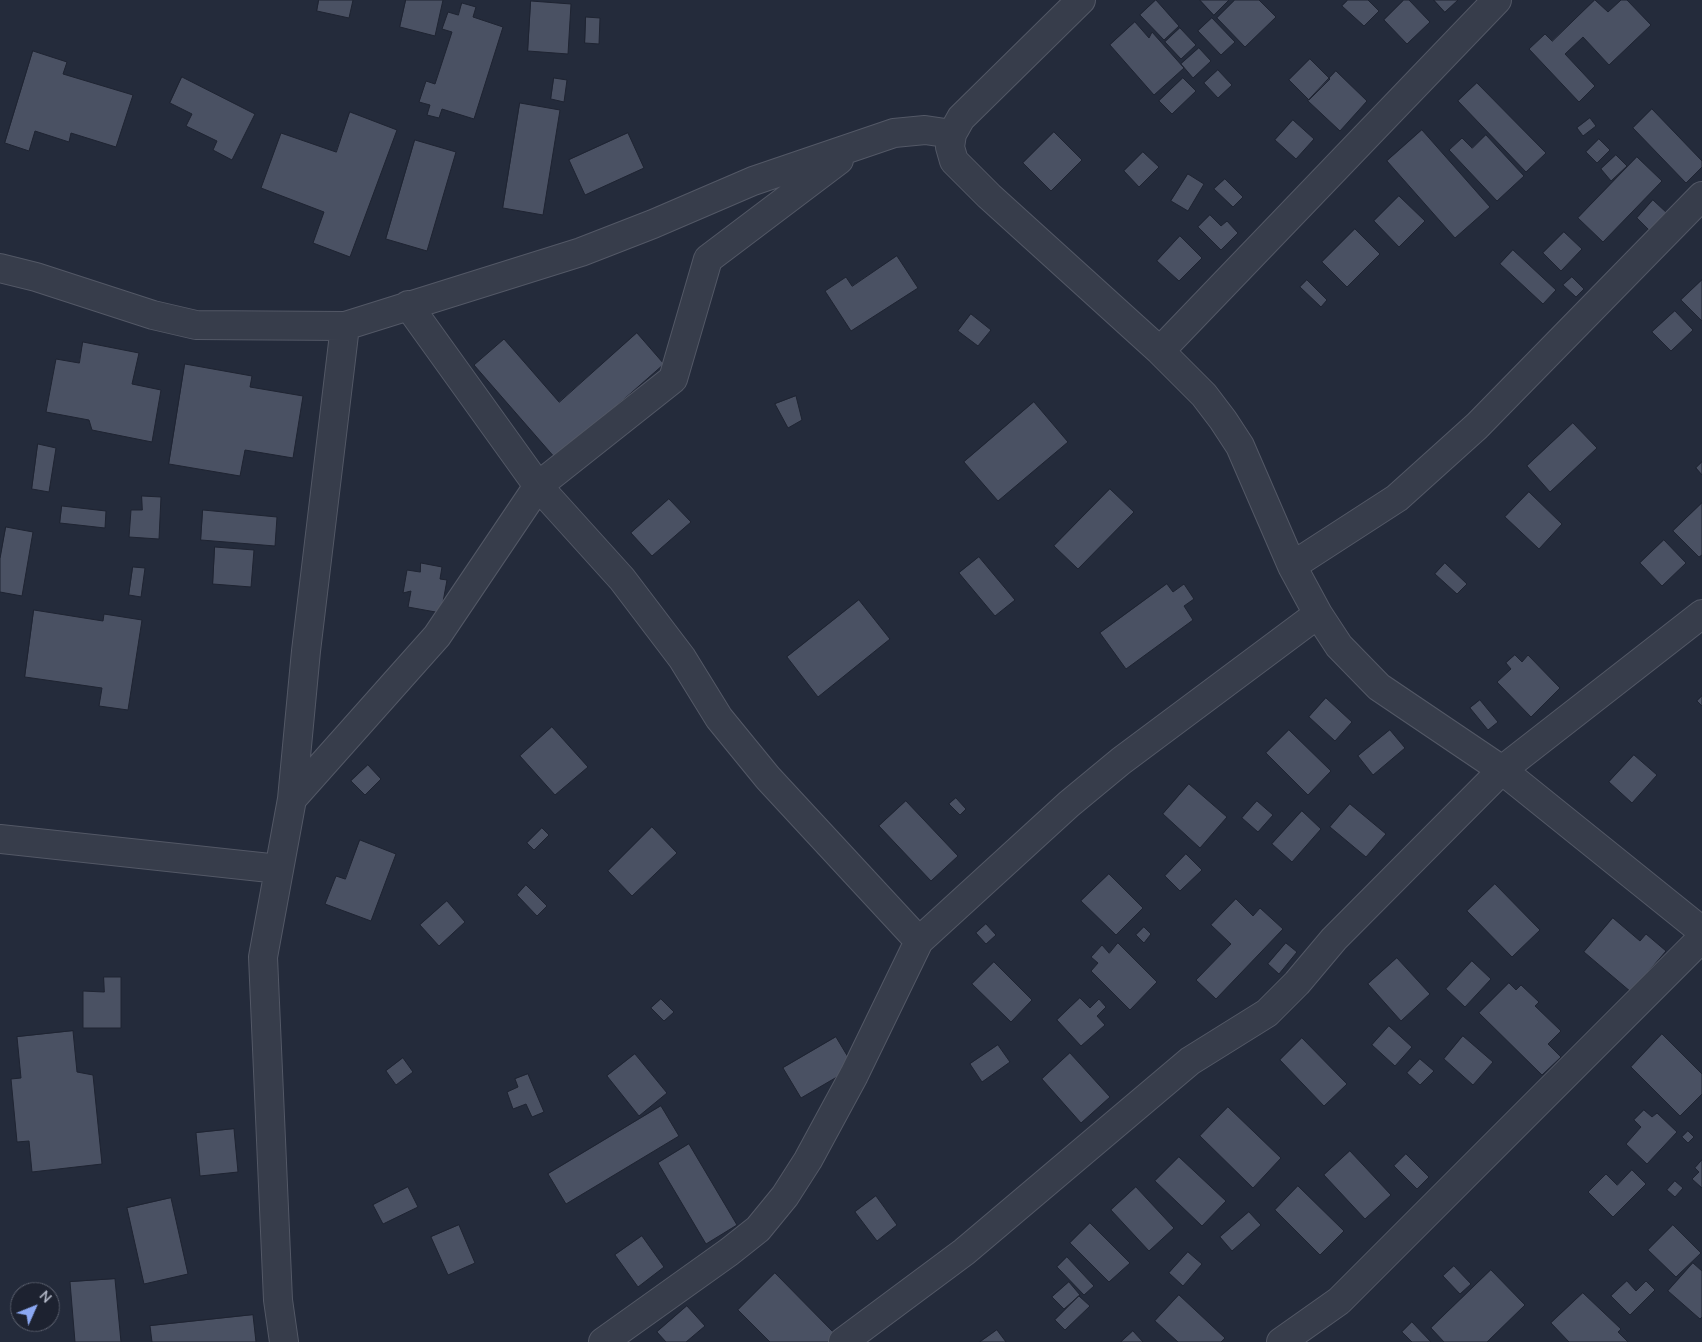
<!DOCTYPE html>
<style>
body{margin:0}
#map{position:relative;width:1702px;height:1342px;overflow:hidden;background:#242b3b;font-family:"Nunito Sans",sans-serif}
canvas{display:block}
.north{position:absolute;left:10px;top:1282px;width:50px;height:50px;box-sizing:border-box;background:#1d2230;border:1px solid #595e6c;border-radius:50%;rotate:46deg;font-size:14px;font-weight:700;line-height:20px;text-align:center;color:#b3b8c7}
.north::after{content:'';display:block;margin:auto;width:18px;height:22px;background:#8ba8f3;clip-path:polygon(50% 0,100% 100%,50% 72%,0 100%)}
</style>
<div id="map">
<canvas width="1702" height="1342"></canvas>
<div class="north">N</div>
</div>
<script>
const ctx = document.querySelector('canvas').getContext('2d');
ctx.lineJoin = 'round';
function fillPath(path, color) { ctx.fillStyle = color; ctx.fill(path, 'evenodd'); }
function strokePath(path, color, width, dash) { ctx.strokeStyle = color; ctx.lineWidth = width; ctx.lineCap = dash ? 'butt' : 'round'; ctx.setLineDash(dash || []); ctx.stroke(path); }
const building = new Path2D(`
 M 319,0 L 353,0 L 349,18 L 317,11 Z
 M 406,0 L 443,0 L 435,36 L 400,27 Z
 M 1156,0 L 1179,26 L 1164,40 L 1140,15 Z
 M 1200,0 L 1229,0 L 1214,15 Z
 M 1235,0 L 1259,0 L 1276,17 L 1245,47 L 1217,18 Z
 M 1348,0 L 1368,0 L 1379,11 L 1364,26 L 1342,6 Z
 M 1404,0 L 1409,0 L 1430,22 L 1407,44 L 1384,20 Z
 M 1434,0 L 1458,0 L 1445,12 Z
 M 1595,0 L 1608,12 L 1621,0 L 1627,0 L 1651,25 L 1609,65 L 1583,37 L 1565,54 L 1595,86 L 1579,102 L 1529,49 L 1545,34 L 1552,41 Z
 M 531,1 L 571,4 L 568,54 L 528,51 Z
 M 462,3 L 476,7 L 473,17 L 503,27 L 474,119 L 442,109 L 439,118 L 427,115 L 430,105 L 419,102 L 426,81 L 435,84 L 452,32 L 442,29 L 448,12 L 458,15 Z
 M 586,17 L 600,18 L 599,44 L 585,43 Z
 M 1212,18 L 1235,42 L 1221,55 L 1198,31 Z
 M 1135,22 L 1149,38 L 1152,32 L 1184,68 L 1154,95 L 1110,45 Z
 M 1180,28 L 1196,45 L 1181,59 L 1165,42 Z
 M 1199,48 L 1211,61 L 1193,78 L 1181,64 Z
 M 33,51 L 67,62 L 63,74 L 133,95 L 116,147 L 71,133 L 69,142 L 35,131 L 29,151 L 5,143 Z
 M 1310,59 L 1330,79 L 1309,100 L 1289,80 Z
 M 1218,70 L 1232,85 L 1218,98 L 1204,83 Z
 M 1336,71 L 1367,101 L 1340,131 L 1308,101 Z
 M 182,77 L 255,114 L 232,160 L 213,150 L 217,141 L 186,126 L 192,114 L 170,103 Z
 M 554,78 L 567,80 L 564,102 L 551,99 Z
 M 1183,78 L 1196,91 L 1172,114 L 1159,101 Z
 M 1477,83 L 1546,153 L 1526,172 L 1458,101 Z
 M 520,103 L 560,110 L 543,215 L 503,208 Z
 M 1652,109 L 1702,161 L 1702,167 L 1686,183 L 1633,128 Z
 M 350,112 L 397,130 L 350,257 L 313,243 L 324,212 L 261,188 L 281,133 L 336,152 Z
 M 1590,118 L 1596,126 L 1583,136 L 1577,128 Z
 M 1293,120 L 1314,139 L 1296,159 L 1275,140 Z
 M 1422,130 L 1490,207 L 1455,238 L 1387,161 Z
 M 1054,132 L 1082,160 L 1051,191 L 1023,163 Z
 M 628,133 L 644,168 L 585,195 L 569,160 Z
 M 1486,135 L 1524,176 L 1497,201 L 1449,150 L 1462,138 L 1472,148 Z
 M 1599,139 L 1610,150 L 1597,163 L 1586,152 Z
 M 415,140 L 456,152 L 427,251 L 386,239 Z
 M 1143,152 L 1159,167 L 1139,187 L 1124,171 Z
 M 1616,155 L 1627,166 L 1611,181 L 1601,169 Z
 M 1637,157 L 1662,181 L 1603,242 L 1578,218 Z
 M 1188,174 L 1204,184 L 1188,211 L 1171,201 Z
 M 1225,179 L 1243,197 L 1233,207 L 1214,189 Z
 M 1399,196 L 1425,221 L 1399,247 L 1374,221 Z
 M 1653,200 L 1668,214 L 1651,232 L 1637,218 Z
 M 1210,215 L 1221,226 L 1227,221 L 1238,233 L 1221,250 L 1198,227 Z
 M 1355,229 L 1380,254 L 1347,287 L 1322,262 Z
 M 1564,232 L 1582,249 L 1561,271 L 1543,253 Z
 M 1180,236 L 1202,258 L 1179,281 L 1157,261 Z
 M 1513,250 L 1556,290 L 1543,304 L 1500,264 Z
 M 897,256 L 918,288 L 851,331 L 825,291 L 846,277 L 852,286 Z
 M 1572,277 L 1584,289 L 1576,297 L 1563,285 Z
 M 1307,280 L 1327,300 L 1321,307 L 1300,287 Z
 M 1702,280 L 1702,321 L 1681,300 Z
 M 1675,311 L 1693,330 L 1671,351 L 1652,332 Z
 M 971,314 L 991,330 L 978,346 L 958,331 Z
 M 637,333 L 664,364 L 556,459 L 474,365 L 504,339 L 559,402 Z
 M 83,342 L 139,353 L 132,384 L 161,390 L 152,442 L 92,430 L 89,420 L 46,412 L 56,359 L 79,363 Z
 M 185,364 L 252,376 L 250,387 L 303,396 L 293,458 L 245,450 L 240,476 L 169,464 Z
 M 796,396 L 802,420 L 788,428 L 775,404 Z
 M 1034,402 L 1068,442 L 998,501 L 964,462 Z
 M 1573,423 L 1597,448 L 1550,492 L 1527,466 Z
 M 38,444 L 56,448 L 49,492 L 32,489 Z
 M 1702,462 L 1702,475 L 1696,468 Z
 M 1110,489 L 1134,512 L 1078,569 L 1054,546 Z
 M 1529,492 L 1562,524 L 1539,549 L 1505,517 Z
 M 142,496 L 161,497 L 159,539 L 129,537 L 131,510 L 142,510 Z
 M 669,499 L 691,522 L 652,556 L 631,533 Z
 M 1702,503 L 1702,555 L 1699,557 L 1673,531 Z
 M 62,506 L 106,511 L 105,528 L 60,523 Z
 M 203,510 L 277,517 L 275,546 L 201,540 Z
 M 6,527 L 33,532 L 22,596 L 0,592 L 0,559 Z
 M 1664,540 L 1686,563 L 1662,586 L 1640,563 Z
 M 215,547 L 254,550 L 251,587 L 213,584 Z
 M 979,557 L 1015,600 L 995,616 L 959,573 Z
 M 421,563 L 442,567 L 440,579 L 447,580 L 441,613 L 408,607 L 411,591 L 403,593 L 407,570 L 420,572 Z
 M 1445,563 L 1467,584 L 1457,594 L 1435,574 Z
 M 133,567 L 145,568 L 141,597 L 129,595 Z
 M 1167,584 L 1173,592 L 1184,584 L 1194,599 L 1184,606 L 1193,620 L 1126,669 L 1100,633 Z
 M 859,600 L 890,639 L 818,697 L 787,657 Z
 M 34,610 L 103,621 L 104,614 L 142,620 L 128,710 L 99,706 L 102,688 L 25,677 Z
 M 1515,655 L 1522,662 L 1528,655 L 1560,688 L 1531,717 L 1497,682 L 1511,669 L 1506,663 Z
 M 1702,696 L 1702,706 L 1697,701 Z
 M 1326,698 L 1352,722 L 1335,741 L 1309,717 Z
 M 1480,700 L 1498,722 L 1488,730 L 1470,708 Z
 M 552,727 L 588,767 L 555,795 L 520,756 Z
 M 1289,730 L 1331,771 L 1308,795 L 1266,753 Z
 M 1390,730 L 1405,748 L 1373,775 L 1358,756 Z
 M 1634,755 L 1657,775 L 1632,803 L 1609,782 Z
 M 368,765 L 381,779 L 365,795 L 351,781 Z
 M 1189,784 L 1227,817 L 1200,848 L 1163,814 Z
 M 956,798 L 966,809 L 960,815 L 949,804 Z
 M 906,801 L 958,856 L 931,881 L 879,826 Z
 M 1257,801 L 1273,815 L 1258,832 L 1242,818 Z
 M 1350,804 L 1386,834 L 1366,857 L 1330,827 Z
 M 1302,811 L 1321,829 L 1292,862 L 1272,844 Z
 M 652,827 L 677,853 L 632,896 L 608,871 Z
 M 542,828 L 549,835 L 534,850 L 527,843 Z
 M 360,840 L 396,854 L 371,921 L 325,904 L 336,876 L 345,879 Z
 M 1186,854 L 1202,870 L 1180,891 L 1165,876 Z
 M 1109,874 L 1143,908 L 1116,935 L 1081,901 Z
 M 1495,884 L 1540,930 L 1512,957 L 1467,911 Z
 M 526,885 L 547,906 L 537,916 L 517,895 Z
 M 1236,899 L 1253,916 L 1260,908 L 1283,929 L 1216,999 L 1196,980 L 1231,944 L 1211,925 Z
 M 447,901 L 465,922 L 439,946 L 420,925 Z
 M 1613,918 L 1640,941 L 1646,934 L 1666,951 L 1631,992 L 1584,952 Z
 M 986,924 L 996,935 L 986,944 L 976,933 Z
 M 1144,927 L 1151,934 L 1144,943 L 1136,935 Z
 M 1118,943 L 1157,982 L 1130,1010 L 1091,971 L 1098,963 L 1091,957 L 1102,945 L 1109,953 Z
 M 1286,943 L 1297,952 L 1279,974 L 1268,964 Z
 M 1397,958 L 1430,994 L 1401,1021 L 1368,984 Z
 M 1472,961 L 1491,979 L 1465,1007 L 1446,989 Z
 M 994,962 L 1032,1000 L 1011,1022 L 972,984 Z
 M 104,977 L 121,977 L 121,1028 L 83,1028 L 83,991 L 104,992 Z
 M 1509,983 L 1516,990 L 1521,985 L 1539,1002 L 1535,1006 L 1561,1031 L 1548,1044 L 1561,1057 L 1542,1075 L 1479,1013 Z
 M 1080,998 L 1090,1008 L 1099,999 L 1106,1007 L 1097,1016 L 1105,1025 L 1081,1046 L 1057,1020 Z
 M 661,999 L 674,1012 L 664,1021 L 651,1008 Z
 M 1389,1026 L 1412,1047 L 1395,1066 L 1372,1045 Z
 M 73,1031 L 77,1072 L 93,1075 L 102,1164 L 32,1172 L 29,1141 L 17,1142 L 11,1079 L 21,1078 L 17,1037 Z
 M 1662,1034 L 1702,1074 L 1702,1094 L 1680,1116 L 1631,1067 Z
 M 1463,1036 L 1493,1062 L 1473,1085 L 1444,1059 Z
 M 836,1037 L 854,1067 L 801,1098 L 783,1068 Z
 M 1302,1038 L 1347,1084 L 1324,1106 L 1280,1060 Z
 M 998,1045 L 1010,1062 L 982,1082 L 970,1064 Z
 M 1070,1053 L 1110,1097 L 1081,1123 L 1042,1079 Z
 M 635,1054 L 667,1093 L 639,1116 L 607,1076 Z
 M 403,1058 L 413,1072 L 396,1085 L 386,1071 Z
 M 1420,1059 L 1434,1071 L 1420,1085 L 1407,1073 Z
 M 528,1074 L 544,1112 L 532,1117 L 526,1104 L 513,1109 L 507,1092 L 518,1087 L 515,1079 Z
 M 661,1106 L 679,1136 L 566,1204 L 548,1174 Z
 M 1228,1107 L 1281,1158 L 1253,1188 L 1200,1136 Z
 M 1644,1110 L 1652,1117 L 1657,1113 L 1677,1132 L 1647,1164 L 1626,1144 L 1641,1127 L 1634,1120 Z
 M 234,1129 L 238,1172 L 200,1176 L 196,1133 Z
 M 1688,1131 L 1694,1137 L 1688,1143 L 1682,1137 Z
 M 689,1144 L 737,1225 L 706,1244 L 658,1163 Z
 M 1350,1151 L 1391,1195 L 1365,1219 L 1324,1175 Z
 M 1406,1154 L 1429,1177 L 1417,1189 L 1394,1166 Z
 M 1179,1157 L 1226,1201 L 1202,1226 L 1155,1181 Z
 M 1702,1160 L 1702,1188 L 1692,1179 L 1699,1172 L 1695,1168 Z
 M 1632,1170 L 1646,1184 L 1613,1217 L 1588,1192 L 1606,1174 L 1617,1185 Z
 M 1675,1181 L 1683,1188 L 1675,1197 L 1667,1190 Z
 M 1298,1186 L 1344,1231 L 1320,1255 L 1275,1210 Z
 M 408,1187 L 418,1207 L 383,1224 L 373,1205 Z
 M 1136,1187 L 1174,1228 L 1149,1251 L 1111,1210 Z
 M 876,1196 L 897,1225 L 877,1241 L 855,1212 Z
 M 171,1198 L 188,1274 L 144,1284 L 127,1208 Z
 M 1249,1212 L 1261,1225 L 1232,1251 L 1220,1237 Z
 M 1090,1223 L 1130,1263 L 1109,1282 L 1070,1243 Z
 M 459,1225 L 475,1263 L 448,1275 L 431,1237 Z
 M 1673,1225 L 1701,1253 L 1676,1277 L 1648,1250 Z
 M 642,1236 L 664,1267 L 638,1287 L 615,1255 Z
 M 1188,1252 L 1202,1264 L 1183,1286 L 1169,1273 Z
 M 1067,1257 L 1094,1286 L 1084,1295 L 1057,1267 Z
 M 1693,1263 L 1702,1271 L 1702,1317 L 1700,1319 L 1668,1291 Z
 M 1454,1266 L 1471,1284 L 1460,1294 L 1443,1276 Z
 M 1491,1270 L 1525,1305 L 1487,1342 L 1444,1342 L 1431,1328 Z
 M 775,1273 L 836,1335 L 829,1342 L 770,1342 L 738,1310 Z
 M 115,1279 L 121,1342 L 75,1342 L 70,1282 Z
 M 1627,1281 L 1636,1291 L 1646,1281 L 1655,1290 L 1630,1315 L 1611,1296 Z
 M 1069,1282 L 1080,1295 L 1064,1309 L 1052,1297 Z
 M 1583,1293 L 1621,1329 L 1618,1332 L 1628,1342 L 1569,1342 L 1551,1323 Z
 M 1179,1295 L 1225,1338 L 1221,1342 L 1178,1342 L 1155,1321 Z
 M 1079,1296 L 1090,1306 L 1065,1330 L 1055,1320 Z
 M 687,1306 L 705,1326 L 686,1342 L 666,1342 L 657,1332 Z
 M 253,1315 L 256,1342 L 152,1342 L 150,1326 Z
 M 1412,1322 L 1431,1342 L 1412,1342 L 1402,1332 Z
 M 997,1330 L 1006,1342 L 980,1342 Z
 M 1133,1331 L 1143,1342 L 1121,1342 Z`);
const street = new Path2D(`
 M 1081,0 L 961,118 L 952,134 L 950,147 L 954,161 L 989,196 L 1160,351 L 1204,395 L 1223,420 L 1240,446 L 1292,566 L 1318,614 L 1339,646 L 1379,687 L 1502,770 L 1702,931
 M 0,268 L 36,277 L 153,315 L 196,325 L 345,326 L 581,252 L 653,224 L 753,181 L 894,133 L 925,130 L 952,134
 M 408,305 L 538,486 L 622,579 L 682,658 L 719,718 L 768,778 L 919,941
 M 1160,351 L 1497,0
 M 1292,566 L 1397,498 L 1477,426 L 1702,196
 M 292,799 L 437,636 L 538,486 L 673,379 L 708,259 L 839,160
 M 0,839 L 279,869
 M 284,1342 L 278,1300 L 263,957 L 292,799 L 306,651 L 345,326
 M 603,1342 L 729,1252 L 758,1229 L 785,1196 L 808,1160 L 854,1075 L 919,941 L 1069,804 L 1121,761 L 1318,614
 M 843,1342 L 964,1252 L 1190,1061 L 1267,1013 L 1297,983 L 1334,939 L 1502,770 L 1702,614
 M 1281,1342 L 1339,1301 L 1702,938`);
fillPath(building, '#4a5163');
strokePath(building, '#1f2432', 1);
strokePath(street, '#535866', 30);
strokePath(street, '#373d4b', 28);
</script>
